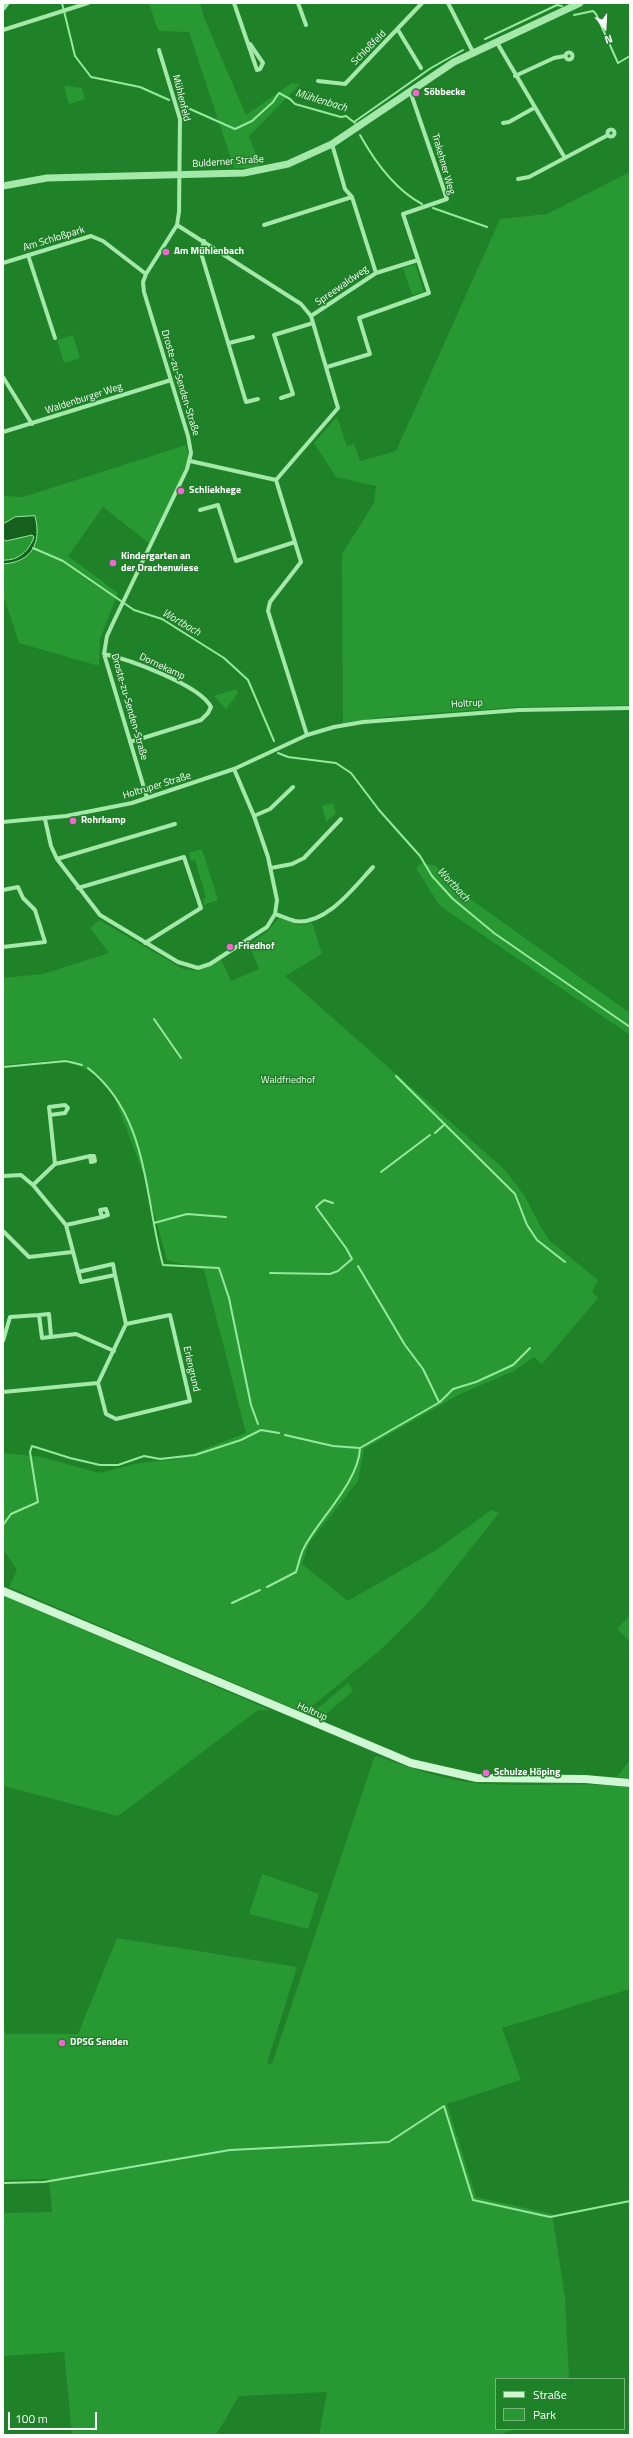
<!DOCTYPE html>
<meta charset="utf-8">
<style>
body{margin:0}
#map{position:relative;width:633px;height:2438px;overflow:hidden;background:#1f8128;font-family:"Titillium Web",sans-serif}
canvas{display:block}
.frame{position:absolute;inset:0;border:4px solid #fff;pointer-events:none}
.legend{position:absolute;left:495px;top:2378px;width:130px;height:52px;box-sizing:border-box;background:#1f8128;border:1px solid #79b37e;margin:0;padding:5px 7px;list-style:none;font-size:12px;color:#fff}
.legend li{display:flex;align-items:center;gap:8px;height:20px}
.legend b{width:20px;border:1px solid #79b37e}
.north{position:absolute;left:585px;top:8px;width:40px;height:40px;-webkit-text-stroke:3px #1f8128;paint-order:stroke;rotate:162deg;font-size:11px;font-weight:700;line-height:16px;text-align:center;color:#fff}
.north::after{content:'';display:block;margin:auto;width:14px;height:18px;background:#fff;clip-path:polygon(50% 0,100% 100%,50% 72%,0 100%)}
.scale{position:absolute;left:8px;top:2412px;width:89px;height:18px;box-sizing:border-box;border:2px solid #fff;border-top:0;padding-left:5px;font-size:12px;line-height:14px;white-space:nowrap;color:#fff;-webkit-text-stroke:3px #1f8128;paint-order:stroke}
</style>
<div id="map">
<canvas width="633" height="2438"></canvas>
<div class="frame"></div>
<ul class="legend">
<li><b style="height:5px;background:#cff7d3"></b>Straße</li>
<li><b style="height:11px;background:#289932"></b>Park</li>
</ul>
<div class="north">N</div>
<div class="scale">100 m</div>
</div>
<script>
const ctx = document.querySelector('canvas').getContext('2d');
ctx.lineJoin = 'round';
function fillPath(path, color) { ctx.fillStyle = color; ctx.fill(path, 'evenodd'); }
function strokePath(path, color, width, dash) { ctx.strokeStyle = color; ctx.lineWidth = width; ctx.lineCap = dash ? 'butt' : 'round'; ctx.setLineDash(dash || []); ctx.stroke(path); }
function label(font, color, halo, rows, align = 'center') {
  ctx.font = font + ' "Titillium Web",sans-serif'; ctx.lineWidth = 3; ctx.setLineDash([]); ctx.textBaseline = 'middle'; ctx.strokeStyle = halo; ctx.fillStyle = color; for (const [text, x, y, turn = 0] of rows) {
    ctx.save(); ctx.translate(x, y); ctx.rotate((+turn || 0) * Math.PI / 180); ctx.textAlign = isNaN(turn) ? turn : align; if (halo) ctx.strokeText(text, 0, 0); ctx.fillText(text, 0, 0); ctx.restore();
  }
}
const green = new Path2D(`
 M 149,3 L 200,3 L 205,20 L 246,115 L 292,83 L 300,84 L 249,136 L 261,168 L 234,168 L 189,32 L 158,31 Z
 M 67,86 L 82,88 L 85,99 L 69,104 L 64,87 Z
 M 630,172 L 630,705 L 519,707 L 392,716 L 343,723 L 342,554 L 374,503 L 376,486 L 336,477 L 314,443 L 337,417 L 347,446 L 354,444 L 360,461 L 396,451 L 500,219 L 547,214 Z
 M 415,264 L 424,292 L 412,295 L 403,268 Z
 M 73,335 L 80,358 L 64,363 L 57,340 Z
 M 186,445 L 189,460 L 149,543 L 103,507 L 68,556 L 118,593 L 100,639 L 99,666 L 19,643 L 3,594 L 3,496 L 23,497 Z
 M 236,689 L 238,693 L 226,709 L 214,696 Z
 M 333,803 L 336,813 L 326,822 L 322,806 Z
 M 202,849 L 218,900 L 204,905 L 203,899 L 206,897 L 195,860 L 191,861 L 189,853 Z
 M 422,863 L 436,866 L 462,893 L 630,1013 L 630,1035 L 440,906 L 416,868 Z
 M 279,918 L 300,925 L 312,923 L 322,954 L 285,976 L 505,1170 L 524,1195 L 539,1224 L 550,1241 L 598,1280 L 592,1292 L 598,1298 L 542,1364 L 534,1357 L 514,1371 L 460,1394 L 364,1449 L 358,1481 L 309,1543 L 302,1564 L 348,1601 L 438,1549 L 491,1510 L 499,1513 L 424,1607 L 379,1651 L 304,1713 L 9,1587 L 17,1570 L 3,1549 L 3,1453 L 42,1457 L 99,1473 L 139,1463 L 178,1459 L 246,1433 L 204,1270 L 167,1260 L 143,1173 L 114,1096 L 99,1077 L 68,1059 L 3,1065 L 3,978 L 43,974 L 109,953 L 90,928 L 99,920 L 183,969 L 198,971 L 221,959 L 231,981 L 259,969 L 249,944 L 266,933 Z
 M 3,1595 L 270,1710 L 258,1710 L 118,1816 L 3,1786 Z
 M 630,1615 L 630,1641 L 617,1629 Z
 M 348,1683 L 353,1691 L 319,1720 L 312,1717 L 311,1714 Z
 M 378,1756 C 409,1768 442,1779 475,1783 C 526,1788 578,1781 630,1787 L 630,1989 L 502,2028 L 521,2080 L 447,2104 L 476,2197 L 552,2214 L 565,2297 L 569,2379 L 496,2379 L 496,2429 L 515,2429 L 499,2435 L 319,2435 L 327,2392 L 239,2396 L 216,2435 L 72,2435 L 64,2352 L 3,2356 L 3,2213 L 52,2212 L 49,2179 L 3,2180 L 3,2026 L 6,2034 L 78,2034 L 117,1938 L 297,1967 L 267,2063 L 272,2064 L 374,1758 Z
 M 630,1760 L 630,1778 L 617,1777 Z
 M 262,1874 L 319,1894 L 308,1929 L 249,1914 Z`);
const water = new Path2D(`
 M 35,516 C 42,543 32,562 3,564 L 3,560 C 18,561 29,551 34,537 L 32,535 L 6,541 L 3,539 L 3,524 L 15,517 Z`);
const stream = new Path2D(`
 M 62,3 L 75,56 L 91,77 L 140,87 L 169,100
 M 574,15 L 593,11 L 596,14 L 618,63 L 630,56
 M 485,39 L 557,5 L 562,6
 M 181,105 L 235,129 L 252,121 L 273,102 L 279,93 L 290,99 L 295,104 L 341,117 L 346,116 L 355,123
 M 354,122 L 431,68 L 463,50
 M 360,135 C 375,162 394,189 422,204
 M 433,208 L 487,227
 M 33,548 L 63,561 L 134,610 L 162,619 L 224,658 L 248,680 L 274,741
 M 278,753 L 288,757 L 336,763 L 351,773 L 379,810 L 420,856 L 432,876 L 453,899 L 494,933 L 630,1027
 M 154,1019 L 181,1058
 M 3,1067 L 66,1061 L 82,1065
 M 88,1068 C 149,1116 144,1197 163,1265 L 219,1268 L 229,1298 L 251,1405 L 258,1424
 M 396,1076 L 515,1194 L 527,1225 L 537,1240 L 565,1262
 M 435,1133 L 445,1124
 M 381,1172 L 430,1135
 M 154,1223 L 187,1214 L 226,1217
 M 358,1266 L 405,1345 L 423,1369 L 439,1402
 M 270,1273 L 330,1274 L 338,1271 L 352,1259 L 346,1248 L 316,1207 L 324,1200 L 333,1203
 M 285,1435 L 333,1446 L 360,1448
 M 3,1525 L 11,1514 L 38,1502 L 30,1452 L 32,1446 L 70,1458 L 100,1465 L 118,1465 L 144,1456 L 160,1459 L 195,1455 L 241,1440 L 261,1430 L 279,1433
 M 267,1587 L 296,1572 C 299,1563 300,1554 305,1546 C 320,1518 359,1481 360,1448 L 440,1402 L 453,1389 L 476,1382 L 513,1365 L 530,1348
 M 232,1603 L 260,1590
 M 3,2183 L 44,2182 L 230,2150 L 389,2142 L 444,2106 L 473,2200 L 550,2217 L 630,2201`);
const minor = new Path2D(`
 M 234,3 L 257,70 L 260,69 L 263,63 L 250,44
 M 298,3 L 306,25
 M 448,3 L 473,52
 M 3,30 L 88,3
 M 398,30 L 421,68
 M 496,41 L 565,158
 M565.5 56a3.5 3.5 0 1 1 7 0a3.5 3.5 0 1 1-7 0Z
 M 515,76 L 554,58 L 565,56
 M 318,81 L 345,84 L 422,3
 M 503,123 L 509,122 L 534,108
 M607.5 133a3.5 3.5 0 1 1 7 0a3.5 3.5 0 1 1-7 0Z
 M 518,179 L 529,177 L 608,135
 M 177,225 L 301,304 L 311,316 L 338,408 L 276,480
 M 264,225 L 352,197
 M 204,241 L 201,253 L 246,402 L 258,399
 M 28,255 L 55,338
 M 3,263 L 91,236 L 103,241 L 146,274
 M 376,273 L 418,260
 M 311,316 L 376,273 L 352,197 L 345,189 L 332,144
 M 229,343 L 253,337
 M 327,367 L 370,354 L 359,318 L 429,293 L 403,214 L 447,199 L 410,91
 M 3,377 L 32,424
 M 281,398 L 293,394 L 274,335 L 313,323
 M 3,432 L 171,380
 M 190,461 L 276,480
 M 276,480 L 301,562 L 270,602 L 268,611 L 307,735
 M 200,510 L 218,505 L 236,561 L 295,542
 M 104,654 C 128,659 200,685 211,707 L 208,713 L 201,720 L 130,742
 M 147,798 L 104,654 L 107,636 L 113,623 L 187,469 L 191,453 L 188,436 L 144,292 L 143,282 L 146,274 L 177,225 L 179,212 L 180,119 L 159,50
 M 254,816 L 270,809 L 293,787
 M 45,819 L 51,846 L 57,859 L 100,915 L 178,962 L 198,968 L 210,964 L 267,927 L 275,914 L 277,900 L 268,857 L 254,816 L 234,769
 M 3,822 L 66,816 L 132,803 L 234,769 L 307,735 L 334,727 L 363,722 L 519,710 L 630,708
 M 57,859 L 175,824
 M 271,868 L 292,864 L 304,858 L 341,819
 M 78,888 L 184,857 L 201,908 L 145,943
 M 3,890 L 18,887 L 23,898 L 35,910 L 45,942 L 3,947
 M 275,914 C 281,916 288,919 295,921 C 326,926 355,886 373,867
 M 50,1115 L 65,1113 L 68,1108 L 65,1105 L 49,1107 L 55,1164
 M 3,1176 L 21,1175 L 33,1185 L 66,1225 L 81,1282 L 115,1275 L 113,1264 L 78,1272
 M 33,1185 L 55,1164 L 90,1156 L 94,1156 L 95,1161 L 91,1162 L 90,1156
 M 66,1225 L 102,1217 L 108,1215 L 106,1209 L 100,1210 L 102,1217
 M 3,1231 L 29,1257 L 72,1252
 M 39,1315 L 49,1314 L 51,1336
 M 3,1341 L 10,1317 L 39,1315 L 42,1338 L 76,1334 L 114,1351
 M 98,1383 L 106,1414 L 116,1419 L 190,1401 L 170,1315 L 126,1324
 M 3,1392 L 98,1383 L 126,1324 L 115,1275`);
const tertiary = new Path2D(`
 M 3,7 L 6,3
 M 3,186 L 47,178 L 244,173 L 288,164 L 332,144 L 454,62 L 580,3`);
const secondary = new Path2D(`
 M 3,1591 L 411,1763 L 477,1778 L 585,1779 L 630,1783`);
const markers = [
 [416,93,4,"#f764d3"],
 [166,252,4,"#f764d3"],
 [181,491,4,"#f764d3"],
 [113,563,4,"#f764d3"],
 [73,821,4,"#f764d3"],
 [230,947,4,"#f764d3"],
 [486,1773,4,"#f764d3"],
 [62,2043,4,"#f764d3"]
];
const streetNames = [
 ["Schloßfeld",369,48,-45],
 ["Mühlenfeld",181,98,76],
 ["Bulderner Straße",228,162,-4],
 ["Trakehner Weg",443,164,74],
 ["Am Schloßpark",54,239,-17],
 ["Spreewaldweg",342,286,-35],
 ["Droste-zu-Senden-Straße",180,383,73],
 ["Waldenburger Weg",84,399,-18],
 ["Dornekamp",162,667,25],
 ["Holtrup",467,704,-4],
 ["Droste-zu-Senden-Straße",129,707,74],
 ["Holtruper Straße",157,786,-17],
 ["Erlengrund",191,1369,77],
 ["Holtrup",312,1712,23]
];
const poiNames = [
 ["Söbbecke",424,93],
 ["Am Mühlenbach",174,252],
 ["Schliekhege",189,491],
 ["Kindergarten an",121,557],
 ["der Drachenwiese",121,569],
 ["Rohrkamp",81,821],
 ["Friedhof",238,947],
 ["Schulze Höping",494,1773],
 ["DPSG Senden",70,2043]
];
const parkNames = [
 ["Waldfriedhof",288,1081]
];
const waterNames = [
 ["Mühlenbach",321,101,17],
 ["Wortbach",181,623,30],
 ["Wortbach",453,885,47]
];
fillPath(green, '#289932');
fillPath(water, '#15601d');
strokePath(water, '#97ea9d', 1);
strokePath(stream, '#97ea9d', 2);
strokePath(minor, '#a4e8aa', 4);
strokePath(tertiary, '#a4e8aa', 7);
strokePath(secondary, '#cff7d3', 8);
for (const [x, y, r, color] of markers) { const dot = new Path2D(); dot.arc(x, y, r, 0, 2 * Math.PI); ctx.fillStyle = color; ctx.fill(dot); strokePath(dot, '#1f8128', 1.5); }
label('10px', '#fff', '#1f8128', streetNames);
label('bold 10px', '#fff', '#1f8128', poiNames, 'left');
label('10px', '#e4fae6', '#1f8128', parkNames);
label('italic 11px', '#e3fae5', '#1f8128', waterNames);
</script>
